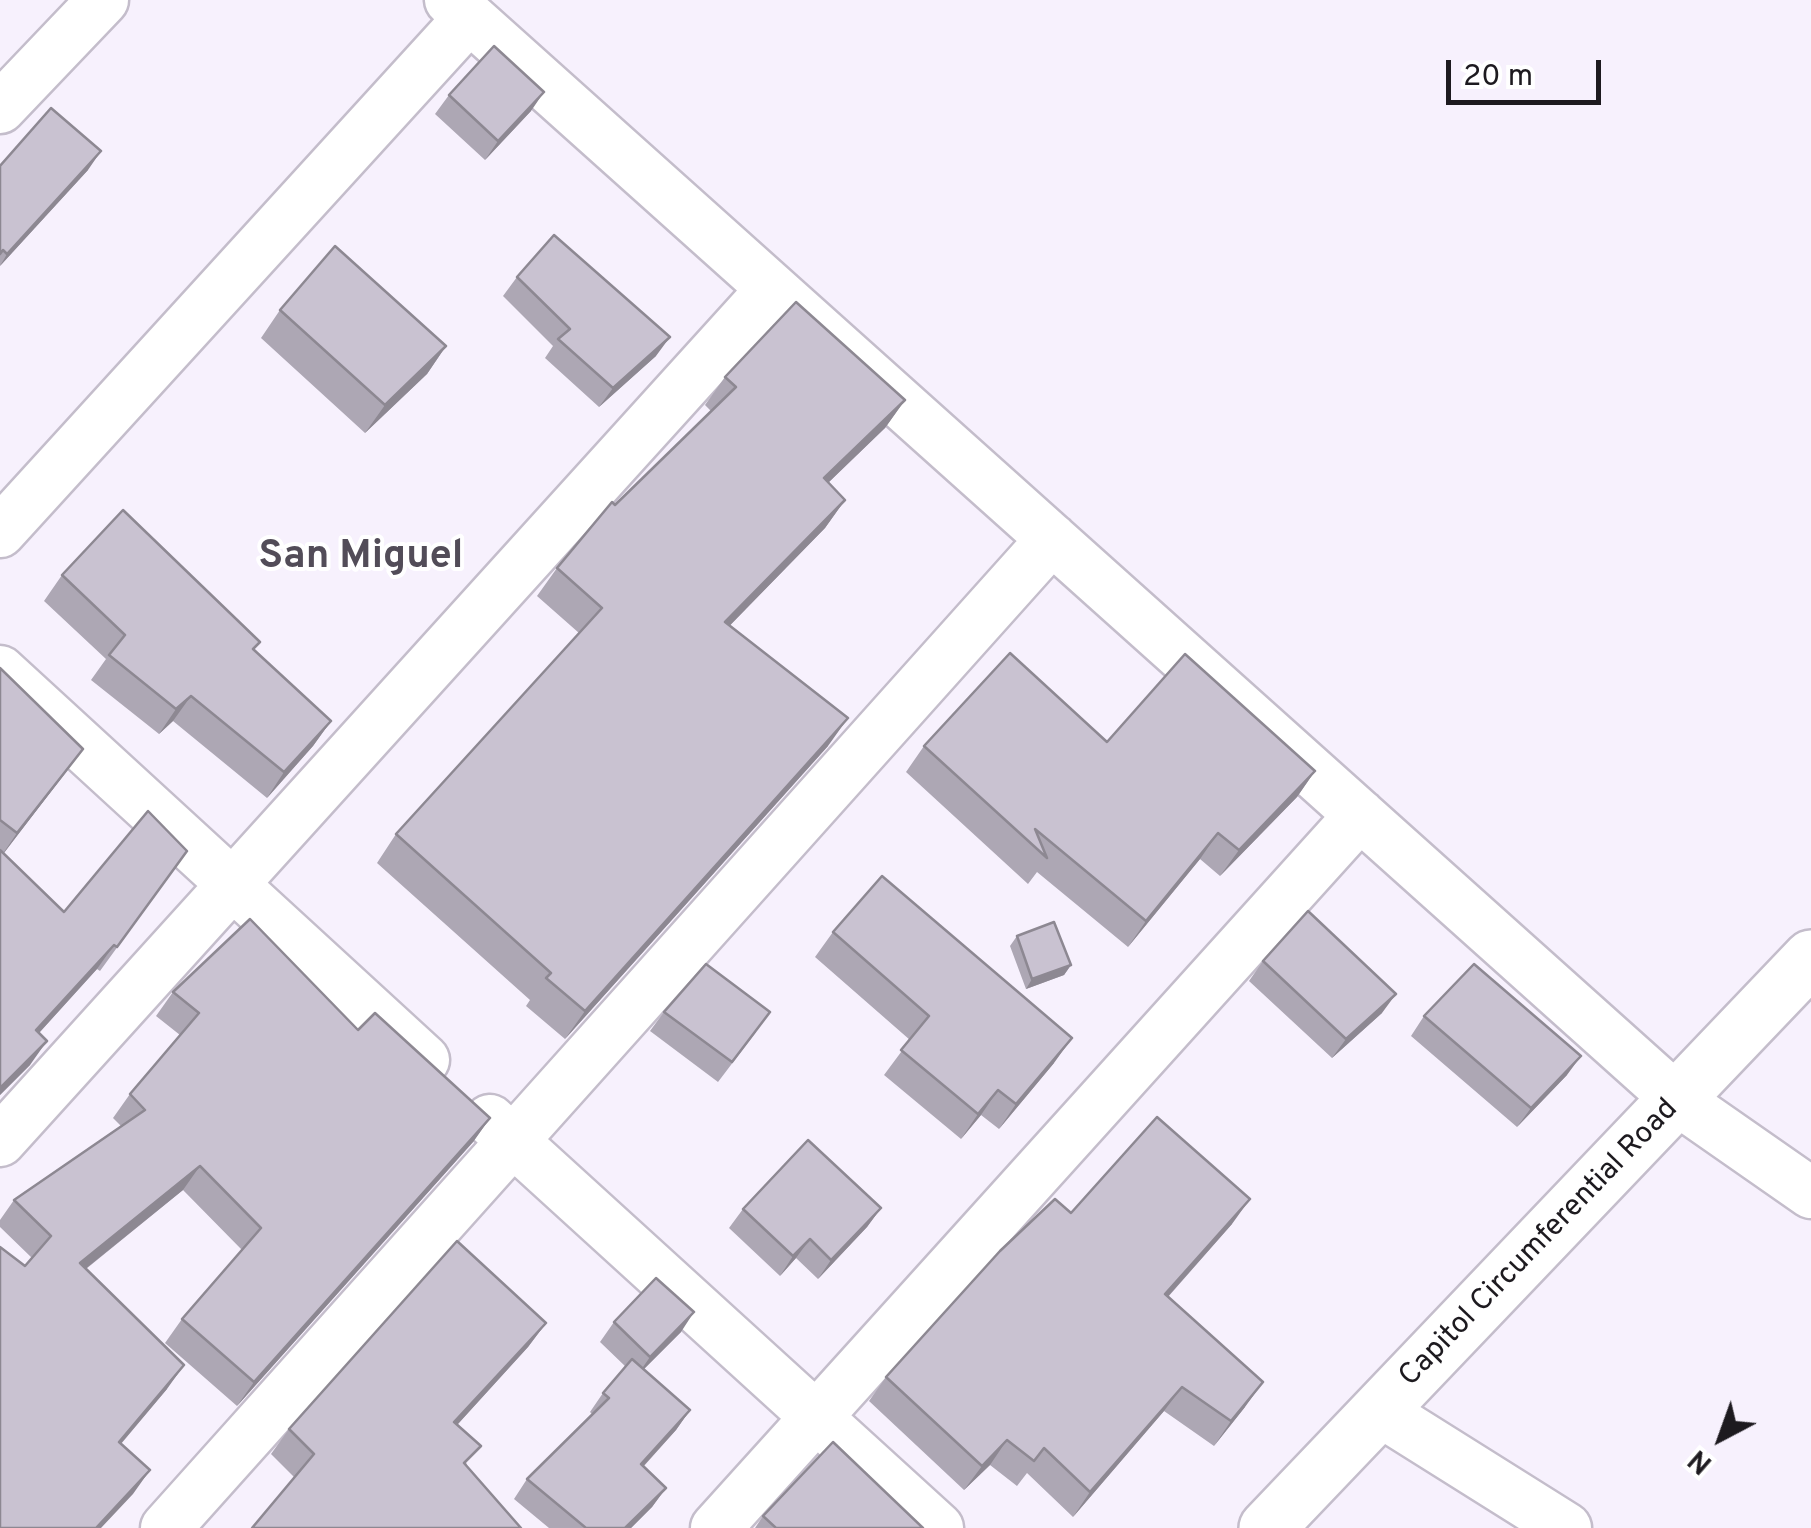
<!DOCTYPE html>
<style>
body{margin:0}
#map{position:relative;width:1811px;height:1528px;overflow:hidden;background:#f7f1fd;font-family:Overpass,sans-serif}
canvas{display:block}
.north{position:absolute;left:1671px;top:1388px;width:100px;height:100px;-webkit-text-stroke:8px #fff;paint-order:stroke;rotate:221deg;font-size:28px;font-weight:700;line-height:40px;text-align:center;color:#1d1a1f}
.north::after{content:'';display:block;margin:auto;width:35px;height:45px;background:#1d1a1f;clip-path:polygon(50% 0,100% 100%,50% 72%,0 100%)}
.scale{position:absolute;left:1446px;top:60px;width:155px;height:45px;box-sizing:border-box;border:5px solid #1d1a1f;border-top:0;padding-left:12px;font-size:30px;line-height:35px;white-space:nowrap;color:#1d1a1f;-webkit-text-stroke:8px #fff;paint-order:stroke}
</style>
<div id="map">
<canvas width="1811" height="1528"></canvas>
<div class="north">N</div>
<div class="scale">20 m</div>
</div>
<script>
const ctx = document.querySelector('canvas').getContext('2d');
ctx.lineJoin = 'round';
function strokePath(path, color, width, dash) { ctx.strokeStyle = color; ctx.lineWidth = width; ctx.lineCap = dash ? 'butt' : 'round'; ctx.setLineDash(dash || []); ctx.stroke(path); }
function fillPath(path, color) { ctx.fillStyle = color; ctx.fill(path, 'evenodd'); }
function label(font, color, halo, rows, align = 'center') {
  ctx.font = font + ' Overpass,sans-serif'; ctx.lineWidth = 8; ctx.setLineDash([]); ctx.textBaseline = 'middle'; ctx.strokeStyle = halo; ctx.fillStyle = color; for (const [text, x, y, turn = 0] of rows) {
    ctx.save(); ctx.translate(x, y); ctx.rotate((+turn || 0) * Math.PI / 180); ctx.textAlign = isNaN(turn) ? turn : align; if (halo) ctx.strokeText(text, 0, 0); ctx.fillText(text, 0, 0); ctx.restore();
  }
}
const minor = new Path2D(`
 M 450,0 L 1679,1101 L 1811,1193
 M 0,108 L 103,0
 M 0,532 L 469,18
 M 0,671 L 424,1060
 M 490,1120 L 938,1528
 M 0,1141 L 772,289
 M 1378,1410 L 1566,1528
 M 166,1528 L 1052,539
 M 716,1528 L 1360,815`);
const secondary = new Path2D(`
 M 1267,1528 L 1811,958`);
const wall = new Path2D(`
 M 449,95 L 531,111 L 485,160 L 435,114 Z
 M 0,166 L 88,170 L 0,266 Z
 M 517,277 L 656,356 L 599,407 L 545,358 L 553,346 L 503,296 Z
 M 280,310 L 446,346 L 427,374 L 365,433 L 261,338 Z
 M 725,377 L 905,400 L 885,428 L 828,483 L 845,500 L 825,528 L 730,625 L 828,746 L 565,1039 L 526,1006 L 530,1000 L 377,863 L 396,834 L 579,633 L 537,596 L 557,568 L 615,505 L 711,411 L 705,405 Z
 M 62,575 L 254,650 L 331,721 L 313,746 L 267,798 L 173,721 L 159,734 L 91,680 L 106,659 L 44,601 Z
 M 0,668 L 83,749 L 4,853 L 64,912 L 187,851 L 100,971 L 97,969 L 39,1033 L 30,1065 L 0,1095 Z
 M 1107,742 L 1315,771 L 1297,797 L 1220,876 L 1200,859 L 1128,947 L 1037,872 L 1028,884 L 906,772 L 924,746 Z
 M 833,932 L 1054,1063 L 999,1129 L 981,1115 L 961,1139 L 884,1075 L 910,1040 L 815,957 Z
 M 1017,936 L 1071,965 L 1064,975 L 1026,989 L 1010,946 Z
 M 1263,961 L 1382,1013 L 1332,1058 L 1249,981 Z
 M 173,992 L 358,1030 L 490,1118 L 473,1142 L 237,1406 L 165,1343 L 182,1319 L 242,1250 L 183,1190 L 86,1269 L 167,1389 L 121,1444 L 133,1494 L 25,1266 L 32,1258 L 0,1227 L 0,1220 L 14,1200 L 121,1126 L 113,1118 L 130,1094 L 180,1035 L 156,1016 Z
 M 664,1012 L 756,1032 L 718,1082 L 650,1031 Z
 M 1424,1016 L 1567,1075 L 1517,1127 L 1411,1036 Z
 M 881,1208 L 867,1227 L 818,1279 L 796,1258 L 780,1276 L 729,1228 L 743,1209 Z
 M 1071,1213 L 1232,1224 L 1168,1297 L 1245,1407 L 1214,1446 L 1164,1411 L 1073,1517 L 1027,1473 L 1017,1486 L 990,1465 L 964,1490 L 869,1401 L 886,1377 Z
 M 614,1322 L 681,1332 L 644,1369 L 690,1410 L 676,1430 L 644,1466 L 666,1488 L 652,1507 L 631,1528 L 549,1528 L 514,1499 L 527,1479 L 592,1414 L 590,1412 L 603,1393 L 626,1367 L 600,1342 Z
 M 546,1323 L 528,1347 L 457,1425 L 467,1466 L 294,1477 L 271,1454 L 289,1429 Z
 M 763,1516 L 923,1528 L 755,1528 Z`);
const shadedWall = new Path2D(`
 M 544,92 L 531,111 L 485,160 L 498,141 Z
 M 101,151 L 88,170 L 0,266 L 7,254 Z
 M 670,337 L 656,356 L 599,407 L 613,388 Z
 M 446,346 L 427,374 L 365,433 L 385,405 Z
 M 905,400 L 885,428 L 804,506 L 824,478 Z
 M 845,500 L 825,528 L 706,650 L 725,622 Z
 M 191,696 L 173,721 L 159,734 L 176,709 Z
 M 848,718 L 828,746 L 565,1039 L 585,1011 Z
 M 331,721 L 313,746 L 267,798 L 284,772 Z
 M 83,749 L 63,776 L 0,858 L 17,833 Z
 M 1315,771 L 1297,797 L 1220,876 L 1239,850 Z
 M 1218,833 L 1200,859 L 1128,947 L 1146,921 Z
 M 114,945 L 97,969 L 19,1055 L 36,1030 Z
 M 1071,965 L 1064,975 L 1026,989 L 1032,979 Z
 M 1396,994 L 1382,1013 L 1332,1058 L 1346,1039 Z
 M 1072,1038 L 1054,1063 L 999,1129 L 1016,1104 Z
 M 47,1041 L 30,1065 L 0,1095 L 0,1088 Z
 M 1581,1056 L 1567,1075 L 1517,1127 L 1531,1108 Z
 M 998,1090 L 981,1115 L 961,1139 L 978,1114 Z
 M 490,1118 L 473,1142 L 237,1406 L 254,1382 Z
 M 200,1166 L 183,1190 L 63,1287 L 80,1263 Z
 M 1250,1199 L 1232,1224 L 1148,1319 L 1165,1294 Z
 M 881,1208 L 867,1227 L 818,1279 L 831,1260 Z
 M 810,1239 L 796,1258 L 780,1276 L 793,1256 Z
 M 694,1312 L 681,1332 L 636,1377 L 650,1357 Z
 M 546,1323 L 528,1347 L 437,1447 L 454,1422 Z
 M 184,1365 L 167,1389 L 102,1466 L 119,1442 Z
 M 1263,1382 L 1245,1407 L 1214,1446 L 1231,1421 Z
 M 1182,1387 L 1164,1411 L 1073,1517 L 1090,1492 Z
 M 690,1410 L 676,1430 L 628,1483 L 641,1464 Z
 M 1007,1440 L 990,1465 L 964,1490 L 982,1466 Z
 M 150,1470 L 133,1494 L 101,1528 L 96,1528 Z
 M 666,1488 L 652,1507 L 631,1528 L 625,1528 Z`);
const building = new Path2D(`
 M 494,46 L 544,92 L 498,141 L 449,95 Z
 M 51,108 L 101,151 L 7,254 L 3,250 L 0,254 L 0,166 Z
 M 554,235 L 670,337 L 613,388 L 558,339 L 570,329 L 517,277 Z
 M 335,246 L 446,346 L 385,405 L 280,310 Z
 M 796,302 L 905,400 L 824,478 L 845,500 L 725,622 L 848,718 L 585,1011 L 546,978 L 551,973 L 396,834 L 602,608 L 557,568 L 612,502 L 615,505 L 736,387 L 725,377 Z
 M 123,510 L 260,642 L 253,649 L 331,721 L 284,772 L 191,696 L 176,709 L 109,655 L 125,635 L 62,575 Z
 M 1010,653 L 1107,742 L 1185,654 L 1315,771 L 1239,850 L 1218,833 L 1146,921 L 1035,829 L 1047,858 L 924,746 Z
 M 0,668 L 83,749 L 17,833 L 0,820 Z
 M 148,811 L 187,851 L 117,947 L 114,945 L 36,1030 L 47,1041 L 0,1088 L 0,850 L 64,912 Z
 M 882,876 L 1072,1038 L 1016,1104 L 998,1090 L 978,1114 L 901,1050 L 929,1016 L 833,932 Z
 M 1308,911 L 1396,994 L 1346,1039 L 1263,961 Z
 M 250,919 L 358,1030 L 375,1013 L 490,1118 L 254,1382 L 182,1319 L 261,1228 L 200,1166 L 80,1263 L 184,1365 L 119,1442 L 150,1470 L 96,1528 L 0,1528 L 0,1247 L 25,1266 L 51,1236 L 14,1200 L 145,1110 L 130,1094 L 199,1013 L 173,992 Z
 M 1054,922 L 1071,965 L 1032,979 L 1017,936 Z
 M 706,964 L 770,1012 L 732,1062 L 664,1012 Z
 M 1474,964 L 1581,1056 L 1531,1108 L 1424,1016 Z
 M 1157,1117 L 1250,1199 L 1165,1294 L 1263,1382 L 1231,1421 L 1182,1387 L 1090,1492 L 1044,1448 L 1034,1461 L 1007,1440 L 982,1466 L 886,1377 L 1000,1251 L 1055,1199 L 1071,1213 Z
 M 808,1140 L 881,1208 L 831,1260 L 810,1239 L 793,1256 L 743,1209 Z
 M 457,1241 L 546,1323 L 454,1422 L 481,1446 L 464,1463 L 521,1528 L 252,1528 L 314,1454 L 289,1429 Z
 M 656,1278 L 694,1312 L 650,1357 L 614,1322 Z
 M 632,1359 L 690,1410 L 641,1464 L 666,1488 L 625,1528 L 586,1528 L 527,1479 L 609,1398 L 603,1393 Z
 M 833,1442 L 923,1528 L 776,1528 L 763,1516 Z`);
const streetNames = [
 ["Capitol Circumferential Road",1540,1244,-46]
];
const districtNames = [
 ["San Miguel",361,559]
];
strokePath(minor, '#c4bdcb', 55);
strokePath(secondary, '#c4bdcb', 60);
strokePath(minor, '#fff', 50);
strokePath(secondary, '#fff', 55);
fillPath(wall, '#ada7b4');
fillPath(shadedWall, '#8d8892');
fillPath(building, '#c9c2d1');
strokePath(building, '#8d8892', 2.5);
label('30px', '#1d1a1f', '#fff', streetNames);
label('bold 40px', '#524c58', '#fff', districtNames);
</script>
